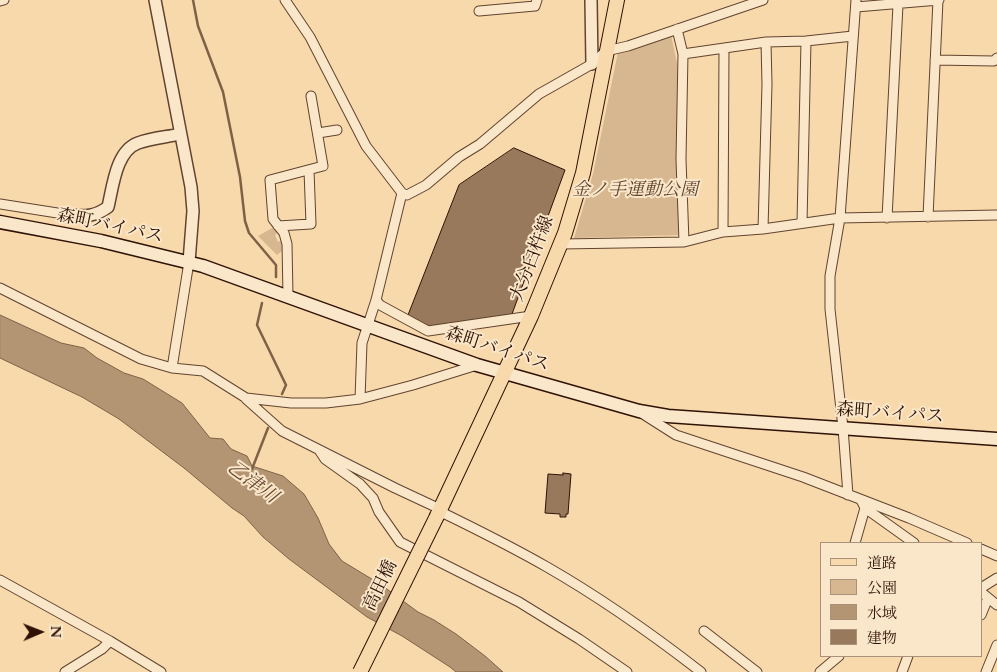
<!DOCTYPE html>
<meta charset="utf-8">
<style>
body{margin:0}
#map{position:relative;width:997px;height:672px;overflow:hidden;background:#f8d9ac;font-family:Cardo,"Noto Serif JP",serif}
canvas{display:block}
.legend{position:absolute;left:820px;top:542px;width:162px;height:115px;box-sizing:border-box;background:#fae6c9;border:1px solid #a9917b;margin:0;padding:6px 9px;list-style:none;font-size:15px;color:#2f1205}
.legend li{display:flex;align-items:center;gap:10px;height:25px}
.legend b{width:25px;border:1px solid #a9917b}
.north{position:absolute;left:15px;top:607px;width:50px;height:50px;-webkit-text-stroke:4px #fae6c9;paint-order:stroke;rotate:89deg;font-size:14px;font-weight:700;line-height:20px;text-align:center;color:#2f1205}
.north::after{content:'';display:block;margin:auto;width:18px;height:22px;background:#2f1205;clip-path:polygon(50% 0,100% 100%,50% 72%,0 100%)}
</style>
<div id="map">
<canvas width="997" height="672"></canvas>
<ul class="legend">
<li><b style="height:6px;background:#f8d9ac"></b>道路</li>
<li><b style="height:14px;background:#d6b790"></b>公園</li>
<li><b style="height:14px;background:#b49573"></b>水域</li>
<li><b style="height:14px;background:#98795c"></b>建物</li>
</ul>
<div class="north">N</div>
</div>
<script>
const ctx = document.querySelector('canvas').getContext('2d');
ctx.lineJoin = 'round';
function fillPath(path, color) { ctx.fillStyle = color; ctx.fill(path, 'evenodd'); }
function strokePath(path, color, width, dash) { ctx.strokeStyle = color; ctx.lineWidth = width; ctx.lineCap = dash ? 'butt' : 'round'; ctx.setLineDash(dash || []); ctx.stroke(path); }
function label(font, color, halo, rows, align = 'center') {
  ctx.font = font + ' Cardo,"Noto Serif JP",serif'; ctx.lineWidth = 4; ctx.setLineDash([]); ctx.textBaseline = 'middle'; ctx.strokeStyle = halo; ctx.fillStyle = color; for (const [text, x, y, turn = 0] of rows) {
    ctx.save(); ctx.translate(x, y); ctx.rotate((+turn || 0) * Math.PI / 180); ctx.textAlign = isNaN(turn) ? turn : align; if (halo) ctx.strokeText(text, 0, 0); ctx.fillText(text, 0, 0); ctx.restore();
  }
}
const green = new Path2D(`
 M 671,35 L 678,68 L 681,235 L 574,238 L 593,174 L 618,52 Z
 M 274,227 L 277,233 L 275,235 L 278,242 L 282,240 L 283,250 L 277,255 L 258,236 Z`);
const water = new Path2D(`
 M 0,315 L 61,343 L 84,348 L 97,358 L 124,373 L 143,379 L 182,403 L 210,438 L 223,439 L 231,449 L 247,456 L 252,466 L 283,476 L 304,494 L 318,518 L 329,544 L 342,561 L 380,584 L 418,612 L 434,620 L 456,634 L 485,656 L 503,672 L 456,672 L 450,667 L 402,636 L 367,617 L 289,559 L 263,537 L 244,516 L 232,508 L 184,468 L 119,419 L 82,397 L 0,358 Z`);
const stream = new Path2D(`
 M 193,0 L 198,26 L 223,92 L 240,177 L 245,221 L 249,233 L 276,265 L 276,277
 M 262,303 L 257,325 L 286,385 L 282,394
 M 252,469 L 268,428`);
const building = new Path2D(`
 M 514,148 L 565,170 L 512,314 L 430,328 L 408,315 L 459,185 Z
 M 563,473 L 571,474 L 568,514 L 566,514 L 566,517 L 560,517 L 560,514 L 545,513 L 548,474 L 563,475 Z`);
const minor = new Path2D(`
 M 285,0 L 310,37 L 366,146 L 402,193 L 407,195 L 426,185 L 459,157 L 480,144 L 539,94 L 592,64 L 606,51 L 628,46 L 763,0
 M 0,1 L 4,0
 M 856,7 L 939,0
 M 479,11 L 535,6 L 537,0
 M 677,29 L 683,54
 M 935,60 L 994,61 L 997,58
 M 318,133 L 337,130
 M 0,204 L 70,215
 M 928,217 L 938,0
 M 887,218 L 898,5
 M 802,223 L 806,41
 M 278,226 L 311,224 L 309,170
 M 763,229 L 767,84 L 766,42
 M 723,232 L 724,49
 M 684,242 L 681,159 L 683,54 L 766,42 L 806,41 L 853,36
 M 561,244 L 684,242 L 723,232 L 763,229 L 840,218 L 997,215
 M 0,288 L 141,359 L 172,368 L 203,371 L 246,398 L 291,403 L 326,403 L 360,399 L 413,385 L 477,365
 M 288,296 L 287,244 L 284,233 L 273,219 L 270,180 L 323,166 L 311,96
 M 376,300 L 380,305 L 428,331 L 531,316
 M 172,368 L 189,262
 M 246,399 L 282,431 L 395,488 L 440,509
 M 360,399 L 362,343 L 376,300 L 402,193
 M 643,414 L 676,435 L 803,477 L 909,518 L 967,543
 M 319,450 L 325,459 L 360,484 L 373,498 L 379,512 L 400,542 L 519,602 L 579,639 L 627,672
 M 848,495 L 843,428 L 830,309 L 830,276 L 840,218 L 856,0
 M 861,500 L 865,508 L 914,543
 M 439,511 C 476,529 512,547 547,567 C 601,598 652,634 701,672
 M 855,543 L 865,508
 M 981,549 L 997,556
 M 0,580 L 110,641 L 161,672
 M 981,588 L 997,578
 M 981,592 L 997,605
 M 981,615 L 988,598
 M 704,631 L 757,672
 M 65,672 L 102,649 L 110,641
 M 820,672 L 839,656
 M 902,672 L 908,656
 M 986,672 L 997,645`);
const tertiary = new Path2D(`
 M 155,0 L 191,187 L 193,211 L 189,262
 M 591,0 L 592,64
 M 70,215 C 85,217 96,216 108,207 C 113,186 116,151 138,143 C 151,138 167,137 180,134`);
const secondary = new Path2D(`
 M 0,222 L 101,241 L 203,266 L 477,365 L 639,411 L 668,416 L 997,439`);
const primary = new Path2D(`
 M 437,516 L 531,316 L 565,233 L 583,173 L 617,0`);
const primaryBridge = new Path2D(`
 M 360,672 L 437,516`);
const parkNames = [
 ["金ノ手運動公園",635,191]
];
const streetNames = [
 ["森町バイパス",110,227,12],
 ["大分臼杵線",533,259,-69],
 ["森町バイパス",497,350,18],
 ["森町バイパス",890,414,4],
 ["高田橋",381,586,-64]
];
const waterNames = [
 ["乙津川",252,483,36]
];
fillPath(green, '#d6b790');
fillPath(water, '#b49573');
strokePath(water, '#7f6147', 1);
strokePath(stream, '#7f6147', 2.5);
fillPath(building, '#98795c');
strokePath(building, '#2f1205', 1);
strokePath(minor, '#61442f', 11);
strokePath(tertiary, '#61442f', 14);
strokePath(secondary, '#2f1205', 15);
strokePath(primary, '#2f1205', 16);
strokePath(minor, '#fae6c9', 9);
strokePath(tertiary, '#fae6c9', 11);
strokePath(secondary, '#fae6c9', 12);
strokePath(primary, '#f8d9ac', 14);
strokePath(primaryBridge, '#2f1205', 16, []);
strokePath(primaryBridge, '#f8d9ac', 14);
label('italic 18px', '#61442f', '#fae6c9', parkNames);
label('18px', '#2f1205', '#fae6c9', streetNames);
label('italic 19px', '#644631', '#fae6c9', waterNames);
</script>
